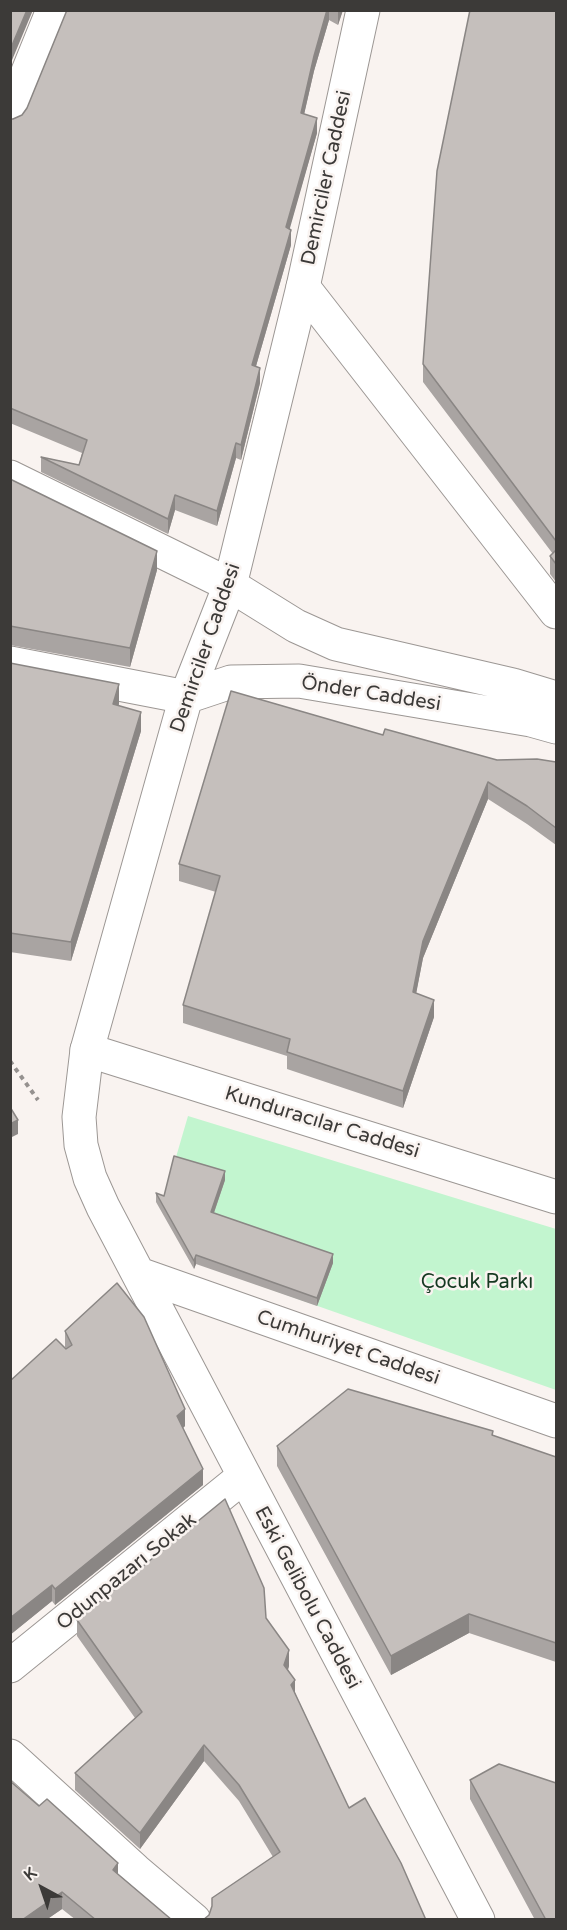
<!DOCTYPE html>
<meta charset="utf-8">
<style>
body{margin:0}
#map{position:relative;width:567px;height:1930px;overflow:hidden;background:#f9f3f0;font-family:"Varela Round",sans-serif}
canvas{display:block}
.frame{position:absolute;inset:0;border:12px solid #3c3a38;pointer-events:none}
.north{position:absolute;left:12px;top:1858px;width:60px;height:60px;-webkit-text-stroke:4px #f9f3f0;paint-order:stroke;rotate:320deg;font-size:16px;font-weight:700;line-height:24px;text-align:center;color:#3c3a38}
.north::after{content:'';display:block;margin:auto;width:21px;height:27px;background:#3c3a38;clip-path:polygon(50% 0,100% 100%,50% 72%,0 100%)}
</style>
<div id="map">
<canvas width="567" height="1930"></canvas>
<div class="frame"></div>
<div class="north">K</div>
</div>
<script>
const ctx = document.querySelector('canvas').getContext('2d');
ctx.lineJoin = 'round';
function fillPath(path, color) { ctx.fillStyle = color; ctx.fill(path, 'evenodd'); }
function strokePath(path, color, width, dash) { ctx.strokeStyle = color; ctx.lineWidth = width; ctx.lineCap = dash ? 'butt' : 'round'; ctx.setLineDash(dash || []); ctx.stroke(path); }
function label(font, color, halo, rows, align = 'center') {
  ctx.font = font + ' "Varela Round",sans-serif'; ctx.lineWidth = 5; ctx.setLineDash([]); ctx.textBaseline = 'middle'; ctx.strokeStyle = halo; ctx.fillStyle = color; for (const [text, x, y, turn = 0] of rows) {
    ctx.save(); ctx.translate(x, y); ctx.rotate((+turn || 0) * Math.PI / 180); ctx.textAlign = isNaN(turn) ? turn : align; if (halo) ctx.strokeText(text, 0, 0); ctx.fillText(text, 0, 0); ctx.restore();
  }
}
const green = new Path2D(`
 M 188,1116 L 556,1229 L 556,1390 L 190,1261 L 174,1164 Z`);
const path = new Path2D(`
 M 10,1061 L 38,1100`);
const street = new Path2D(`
 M 10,116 L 53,10
 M 303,287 L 556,612
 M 10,663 L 186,697
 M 87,1050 L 556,1197
 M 10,1666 L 243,1477
 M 10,1756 L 135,1870 L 194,1920`);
const secondary = new Path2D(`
 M 363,10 L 303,287 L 230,585 L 186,697 L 87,1050 L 79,1117 L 81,1145 L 90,1178 L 103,1207 L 478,1920
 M 10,477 L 230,585 L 296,626 L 336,644 L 513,685 L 556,698
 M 186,697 L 231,682 L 299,681 L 531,720 L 556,727
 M 139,1274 L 556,1421`);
const wall = new Path2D(`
 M 67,10 L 343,10 L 338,25 L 329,20 L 314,71 L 304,114 L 317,133 L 289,229 L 291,245 L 256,366 L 260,383 L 241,460 L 236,458 L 217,526 L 175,510 L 168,534 L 41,472 L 41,457 L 79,465 L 82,453 L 10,423 L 10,119 L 13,119 L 22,115 L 27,108 Z
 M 556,10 L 556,582 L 550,574 L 550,556 L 553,554 L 423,382 L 423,364 Z
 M 10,479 L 157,570 L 130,667 L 10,645 Z
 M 10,663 L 119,703 L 119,706 L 141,731 L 71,961 L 10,952 Z
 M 383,735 L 497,760 L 556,762 L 556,845 L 527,824 L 488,799 L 423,958 L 416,993 L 434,1017 L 403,1108 L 287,1069 L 287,1056 L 183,1023 L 183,1005 L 216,892 L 179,881 L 179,864 Z
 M 225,1180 L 214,1213 L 333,1263 L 317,1306 L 196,1264 L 194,1269 L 156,1202 L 156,1193 L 164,1196 Z
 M 65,1331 L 185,1426 L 183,1428 L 203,1485 L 55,1605 L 52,1601 L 10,1635 L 10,1381 L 66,1349 L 65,1347 Z
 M 493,1436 L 556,1457 L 556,1662 L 469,1633 L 391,1675 L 277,1466 L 277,1446 Z
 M 266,1618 L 289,1666 L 288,1670 L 295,1693 L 349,1808 L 209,1915 L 212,1908 L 212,1898 L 273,1857 L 239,1801 L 204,1761 L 140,1849 L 75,1790 L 75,1773 L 135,1718 L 77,1636 L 77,1620 Z
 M 470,1780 L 556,1920 L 535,1920 L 470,1799 Z
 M 10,1781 L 118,1874 L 172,1920 L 76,1920 L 62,1909 L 46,1920 L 10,1920 Z`);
const shadedWall = new Path2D(`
 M 27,10 L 33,10 L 10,65 L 10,50 Z
 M 327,10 L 329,10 L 329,20 L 314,71 L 301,128 L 301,113 L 314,56 Z
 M 338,10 L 343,10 L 338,25 Z
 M 317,118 L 317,133 L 286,242 L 286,227 Z
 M 291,230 L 291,245 L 252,380 L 252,365 Z
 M 260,368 L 260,383 L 241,460 L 241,445 Z
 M 236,443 L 236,458 L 217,526 L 217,511 Z
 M 175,495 L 175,510 L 168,534 L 168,519 Z
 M 157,551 L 157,570 L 130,667 L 130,648 Z
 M 119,684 L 119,703 L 113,724 L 113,704 Z
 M 141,712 L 141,731 L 71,961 L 71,942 Z
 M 488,782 L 488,799 L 423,958 L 413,1010 L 413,992 L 423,941 Z
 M 434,1000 L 434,1017 L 403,1108 L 403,1091 Z
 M 18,1120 L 18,1134 L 10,1138 L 10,1124 Z
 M 225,1171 L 225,1180 L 211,1221 L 211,1212 Z
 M 333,1254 L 333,1263 L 317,1306 L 317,1298 Z
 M 196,1255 L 196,1264 L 194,1269 L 194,1261 Z
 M 185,1409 L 185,1426 L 177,1433 L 177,1416 Z
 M 203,1469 L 203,1485 L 55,1605 L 55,1589 Z
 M 52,1585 L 52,1601 L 10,1635 L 10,1618 Z
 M 469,1614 L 469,1633 L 391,1675 L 391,1656 Z
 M 289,1650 L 289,1666 L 284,1681 L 284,1665 Z
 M 295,1680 L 295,1697 L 291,1685 Z
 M 204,1745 L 204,1761 L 140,1849 L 140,1833 Z
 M 118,1863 L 118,1880 L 113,1870 Z
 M 62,1892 L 62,1909 L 46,1920 L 22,1920 Z`);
const building = new Path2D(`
 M 10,10 L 27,10 L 10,50 Z
 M 67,10 L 327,10 L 314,56 L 301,113 L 317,118 L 286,227 L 291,230 L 252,365 L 260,368 L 241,445 L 236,443 L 217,511 L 175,495 L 168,519 L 41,457 L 79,465 L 87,440 L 10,408 L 10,119 L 13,119 L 22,115 L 27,108 Z
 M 470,10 L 556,10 L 556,541 L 423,364 L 437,171 Z
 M 10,479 L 157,551 L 130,648 L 10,626 Z
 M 556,550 L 556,564 L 550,556 Z
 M 10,663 L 119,684 L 113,704 L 141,712 L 71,942 L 10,933 Z
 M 231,691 L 383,735 L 385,729 L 497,760 L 537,759 L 556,762 L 556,828 L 527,806 L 488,782 L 423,941 L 413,992 L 434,1000 L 403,1091 L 287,1052 L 290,1039 L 183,1005 L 220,876 L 179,864 Z
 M 10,1107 L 18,1120 L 10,1124 Z
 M 174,1156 L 225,1171 L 211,1212 L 333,1254 L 317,1298 L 196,1255 L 194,1261 L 156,1193 L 164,1196 Z
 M 117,1283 L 144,1317 L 185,1409 L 177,1416 L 203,1469 L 55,1589 L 52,1585 L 10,1618 L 10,1381 L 56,1339 L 66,1349 L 72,1345 L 65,1331 Z
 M 348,1389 L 493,1431 L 492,1435 L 556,1457 L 556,1643 L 469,1614 L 391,1656 L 277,1446 Z
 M 225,1499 L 264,1588 L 266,1618 L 289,1650 L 284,1665 L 295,1680 L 291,1685 L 349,1808 L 365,1798 L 401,1863 L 426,1920 L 203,1920 L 209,1915 L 212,1906 L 212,1898 L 280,1852 L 239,1785 L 204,1745 L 140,1833 L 75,1773 L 142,1712 L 77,1620 Z
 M 499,1764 L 556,1783 L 556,1920 L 546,1920 L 470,1780 Z
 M 10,1781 L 39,1806 L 47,1799 L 118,1863 L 113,1870 L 172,1920 L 96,1920 L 62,1892 L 22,1920 L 10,1920 Z`);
const streetNames = [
 ["Demirciler Caddesi",327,178,-78],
 ["Demirciler Caddesi",206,648,-71],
 ["Önder Caddesi",371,694,9],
 ["Kunduracılar Caddesi",322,1123,17],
 ["Cumhuriyet Caddesi",348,1348,19],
 ["Odunpazarı Sokak",127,1572,-39],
 ["Eski Gelibolu Caddesi",307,1598,62]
];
const parkNames = [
 ["Çocuk Parkı",477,1283]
];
fillPath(green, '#c2f5cf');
strokePath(street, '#9c9794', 35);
strokePath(secondary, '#9c9794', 35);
strokePath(path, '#95918f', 4, [4.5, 4.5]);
strokePath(street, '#fff', 33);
strokePath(secondary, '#fff', 33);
fillPath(wall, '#a9a4a2');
fillPath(shadedWall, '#8a8684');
fillPath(building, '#c5bfbc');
strokePath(building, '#8a8684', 1.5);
label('20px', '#3c3a38', '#f9f3f0', streetNames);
label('20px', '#153921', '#f9f3f0', parkNames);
</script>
